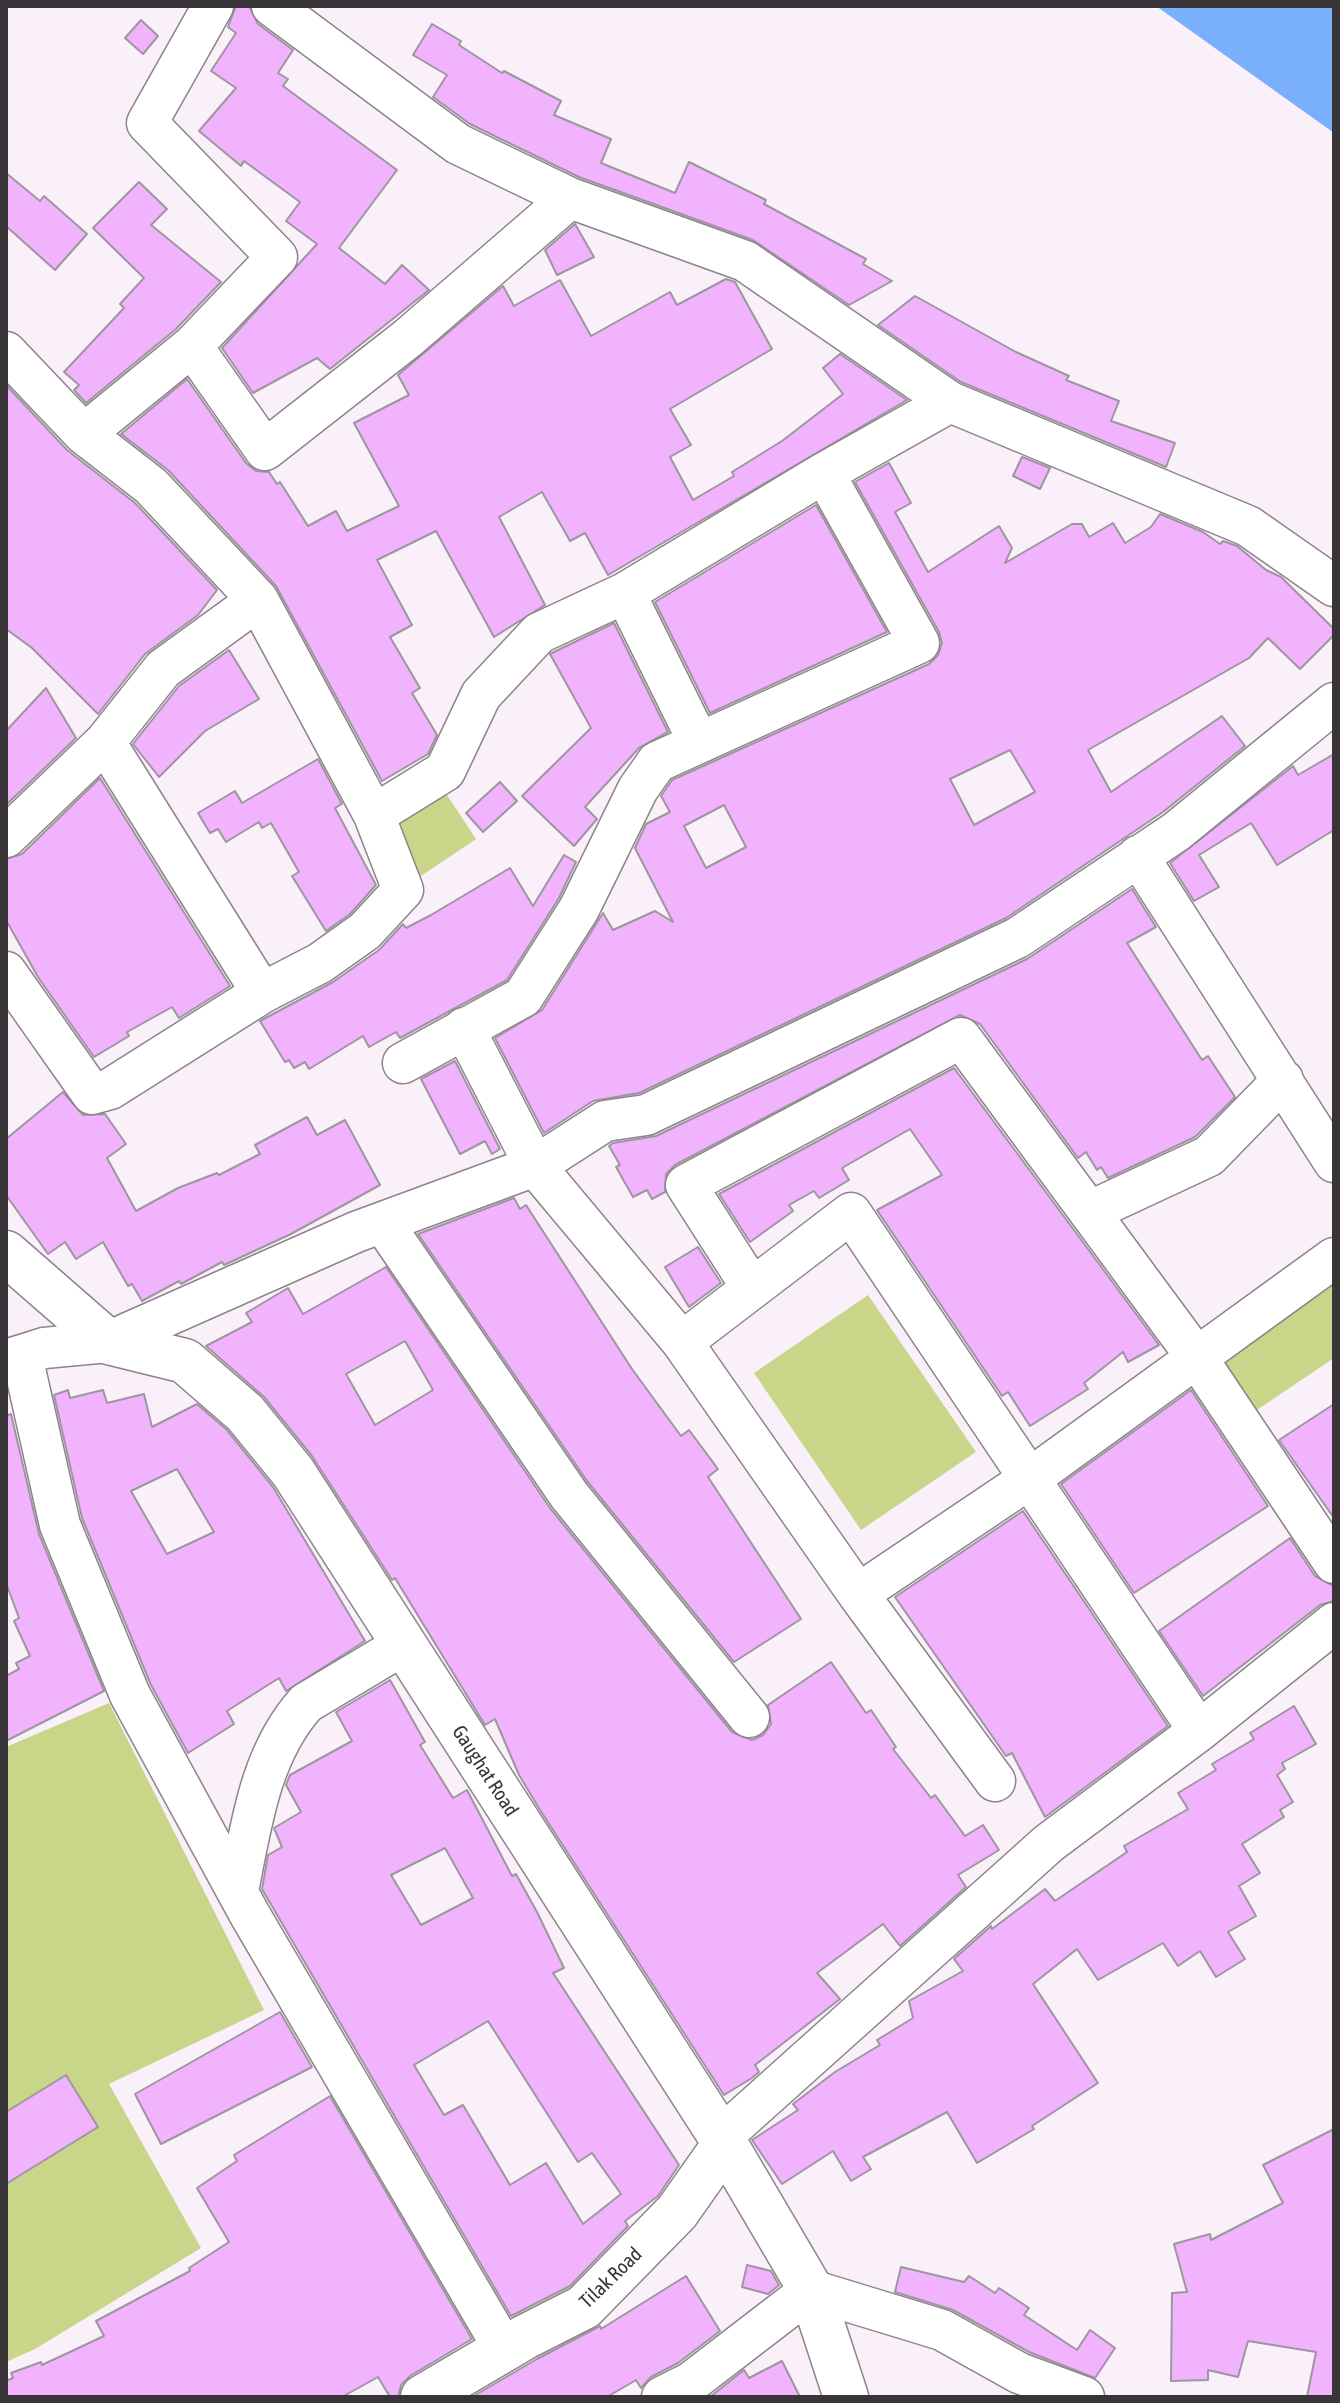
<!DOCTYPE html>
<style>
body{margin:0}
#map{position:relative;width:1340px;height:2403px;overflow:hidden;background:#faf0f9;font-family:"Asap Condensed",sans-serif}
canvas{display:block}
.frame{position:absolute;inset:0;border:8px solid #383437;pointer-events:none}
</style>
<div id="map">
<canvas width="1340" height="2403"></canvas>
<div class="frame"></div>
</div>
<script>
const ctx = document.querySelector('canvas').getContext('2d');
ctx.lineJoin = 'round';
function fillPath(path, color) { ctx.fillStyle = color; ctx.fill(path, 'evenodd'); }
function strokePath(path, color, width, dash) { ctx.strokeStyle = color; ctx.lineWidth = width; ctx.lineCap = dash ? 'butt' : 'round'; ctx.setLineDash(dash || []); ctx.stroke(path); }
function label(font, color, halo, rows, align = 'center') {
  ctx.font = font + ' "Asap Condensed",sans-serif'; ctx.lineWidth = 7; ctx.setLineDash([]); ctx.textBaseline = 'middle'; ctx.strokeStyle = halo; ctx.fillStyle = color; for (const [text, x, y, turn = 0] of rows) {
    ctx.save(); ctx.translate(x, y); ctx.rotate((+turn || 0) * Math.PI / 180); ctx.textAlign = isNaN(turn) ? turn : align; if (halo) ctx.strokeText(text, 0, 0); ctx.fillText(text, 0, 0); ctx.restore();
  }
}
const green = new Path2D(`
 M 445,792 L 476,839 L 418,878 L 387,831 Z
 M 1334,1284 L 1334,1358 L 1254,1412 L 1220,1362 Z
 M 868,1295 L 976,1452 L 861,1530 L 754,1373 Z
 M 109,1703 L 264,2010 L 109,2084 L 201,2248 L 35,2349 L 6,2362 L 6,1747 Z`);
const water = new Path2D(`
 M 1156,6 L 1334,6 L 1334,133 Z`);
const building = new Path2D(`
 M 236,6 L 249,6 L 258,24 L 293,50 L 278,73 L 288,79 L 283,86 L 397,170 L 339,248 L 385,284 L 402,265 L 429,290 L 330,369 L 317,358 L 253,393 L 222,348 L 317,244 L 286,221 L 300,202 L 244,161 L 241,166 L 199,131 L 236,88 L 211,71 L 236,33 L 228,27 Z
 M 141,20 L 158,36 L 143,54 L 125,38 Z
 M 432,24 L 461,41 L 459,45 L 502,73 L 504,71 L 561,101 L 554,115 L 611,139 L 601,163 L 675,193 L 689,162 L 766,200 L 764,204 L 866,259 L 863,264 L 892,281 L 849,305 L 753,240 L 579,177 L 470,124 L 433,97 L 447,75 L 413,55 Z
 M 6,173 L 40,201 L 44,196 L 87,234 L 55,270 L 6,226 Z
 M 139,182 L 167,209 L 151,225 L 221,282 L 176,329 L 86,403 L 74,390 L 79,385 L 64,372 L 124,308 L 120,304 L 144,278 L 93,228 Z
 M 575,224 L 594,257 L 557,275 L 545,250 Z
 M 726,279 L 735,282 L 772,349 L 670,409 L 691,445 L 670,457 L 693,500 L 734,476 L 732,472 L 782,441 L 843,394 L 823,368 L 840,354 L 907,400 L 608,575 L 585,533 L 570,541 L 542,492 L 499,517 L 545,605 L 494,637 L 436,531 L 377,560 L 412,625 L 390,637 L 420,688 L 412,693 L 437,735 L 428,754 L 382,781 L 276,586 L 168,470 L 121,434 L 187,379 L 246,463 L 256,471 L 269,472 L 277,484 L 280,482 L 308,526 L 336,511 L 347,531 L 399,506 L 354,423 L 409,395 L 398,375 L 503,286 L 514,306 L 560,280 L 591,336 L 670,292 L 677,305 Z
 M 915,296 L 1016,352 L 1069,376 L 1066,380 L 1119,401 L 1111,421 L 1175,443 L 1166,467 L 961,382 L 878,325 Z
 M 6,385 L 67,450 L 135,503 L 217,590 L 198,615 L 145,654 L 98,714 L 32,648 L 6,629 Z
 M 1022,457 L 1050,468 L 1040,489 L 1013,476 Z
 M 889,463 L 911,503 L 895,512 L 928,572 L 999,526 L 1012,548 L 1005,563 L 1072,524 L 1082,524 L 1089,537 L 1113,523 L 1125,543 L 1151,527 L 1160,514 L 1203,532 L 1220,544 L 1223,541 L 1237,546 L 1266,570 L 1281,577 L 1334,629 L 1334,635 L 1300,669 L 1268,638 L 1249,658 L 1088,750 L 1111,792 L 1222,716 L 1245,746 L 1163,812 L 1006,918 L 639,1093 L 593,1101 L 544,1133 L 495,1038 L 542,1010 L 603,913 L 613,930 L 655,911 L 673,922 L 635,848 L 646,824 L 670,812 L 661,796 L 672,780 L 929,664 L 938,655 L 942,643 L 939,632 L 855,482 ZM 1010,750 L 1035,792 L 974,825 L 950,779 ZM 724,805 L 746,847 L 706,868 L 684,826 Z
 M 816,505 L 887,632 L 710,713 L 655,602 Z
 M 614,623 L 668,732 L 639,748 L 585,807 L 597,819 L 574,846 L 522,796 L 591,728 L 550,654 Z
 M 229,650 L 259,699 L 205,731 L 159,777 L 133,744 L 179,686 Z
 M 46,688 L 76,738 L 6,805 L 6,731 Z
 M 1334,754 L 1334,830 L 1277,865 L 1251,823 L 1199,855 L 1219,887 L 1194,901 L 1170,863 L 1293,766 L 1298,775 Z
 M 318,759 L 342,804 L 335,808 L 376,885 L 350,914 L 326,931 L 292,876 L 299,872 L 271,823 L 262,828 L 259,822 L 226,842 L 218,829 L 210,833 L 198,813 L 235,791 L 242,803 Z
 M 100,778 L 230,986 L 179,1018 L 172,1007 L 127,1032 L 129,1036 L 94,1057 L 38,977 L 6,920 L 6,859 L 22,854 Z
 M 500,782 L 517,801 L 483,832 L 466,813 Z
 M 564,855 L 576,862 L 559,898 L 507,980 L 400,1038 L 396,1032 L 369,1047 L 363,1036 L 309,1069 L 305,1062 L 294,1068 L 289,1060 L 285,1062 L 260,1021 L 333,982 L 379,950 L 403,924 L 406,928 L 431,915 L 510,868 L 533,906 Z
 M 1132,889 L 1156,927 L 1127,943 L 1202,1060 L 1208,1056 L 1235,1097 L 1195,1137 L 1108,1178 L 1101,1167 L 1097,1170 L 1086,1152 L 1078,1158 L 980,1024 L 960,1015 L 675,1165 L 666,1174 L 665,1192 L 652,1199 L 647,1190 L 633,1197 L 616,1167 L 620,1165 L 609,1146 L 613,1143 L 656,1136 L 1027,959 Z
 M 455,1061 L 500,1149 L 492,1154 L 485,1141 L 460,1154 L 421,1079 Z
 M 954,1068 L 1159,1345 L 1128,1362 L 1123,1352 L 1084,1383 L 1088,1389 L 1030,1426 L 1008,1392 L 1002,1396 L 877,1210 L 942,1175 L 910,1129 L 842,1168 L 849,1180 L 819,1198 L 814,1191 L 789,1205 L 793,1211 L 750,1242 L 719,1194 Z
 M 63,1092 L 83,1115 L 105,1114 L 126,1144 L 107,1158 L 136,1211 L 178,1188 L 217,1173 L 219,1175 L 260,1154 L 255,1145 L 307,1117 L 317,1135 L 345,1120 L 380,1185 L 291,1234 L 224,1265 L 222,1262 L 181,1284 L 179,1281 L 142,1301 L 132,1284 L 128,1286 L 103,1242 L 76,1259 L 65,1242 L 48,1254 L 6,1195 L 6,1139 Z
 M 514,1198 L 520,1209 L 526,1205 L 632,1369 L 681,1436 L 689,1430 L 718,1469 L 708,1477 L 801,1619 L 734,1662 L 587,1481 L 418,1234 Z
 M 698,1247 L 721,1283 L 689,1307 L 665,1267 Z
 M 386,1267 L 550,1508 L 732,1732 L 752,1740 L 763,1735 L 771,1724 L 768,1705 L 831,1662 L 866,1713 L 871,1710 L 896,1747 L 893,1749 L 931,1798 L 935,1795 L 965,1836 L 983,1825 L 999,1850 L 958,1875 L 966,1887 L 900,1946 L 883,1924 L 817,1973 L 840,1999 L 755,2065 L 759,2072 L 752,2078 L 724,2095 L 542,1813 L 519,1775 L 495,1719 L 485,1725 L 395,1578 L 392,1580 L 312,1456 L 264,1397 L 206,1346 L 252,1322 L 246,1313 L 288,1288 L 303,1314 ZM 405,1341 L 433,1390 L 375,1425 L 346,1374 Z
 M 68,1390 L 70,1398 L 103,1390 L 107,1403 L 144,1394 L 152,1427 L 197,1404 L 227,1430 L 273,1487 L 365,1641 L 286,1691 L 279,1678 L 227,1711 L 234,1724 L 188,1753 L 151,1685 L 82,1518 L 54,1395 ZM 177,1469 L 214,1532 L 167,1554 L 131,1491 Z
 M 1191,1390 L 1268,1506 L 1134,1593 L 1061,1484 Z
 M 1334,1404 L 1334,1518 L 1279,1440 Z
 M 11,1414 L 39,1534 L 104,1691 L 6,1741 L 6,1676 L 19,1669 L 16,1663 L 30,1656 L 14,1621 L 19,1618 L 6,1583 L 6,1416 Z
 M 1023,1511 L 1168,1726 L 1045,1817 L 1012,1753 L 1006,1756 L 895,1597 Z
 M 1290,1538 L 1315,1576 L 1334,1586 L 1334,1601 L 1320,1605 L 1203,1696 L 1159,1631 Z
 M 390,1680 L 425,1742 L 420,1745 L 453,1798 L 467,1790 L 512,1876 L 516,1874 L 537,1912 L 564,1968 L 553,1973 L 679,2165 L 658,2196 L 625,2221 L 628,2226 L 570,2286 L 511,2316 L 262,1889 L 268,1855 L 282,1847 L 274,1828 L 301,1812 L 286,1785 L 290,1775 L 352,1741 L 336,1712 ZM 445,1848 L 473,1898 L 421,1925 L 391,1875 ZM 488,2021 L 578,2162 L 592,2153 L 621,2194 L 583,2224 L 546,2163 L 510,2185 L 463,2105 L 444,2115 L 414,2065 Z
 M 1294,1706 L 1316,1744 L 1282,1763 L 1285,1769 L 1277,1775 L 1293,1802 L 1280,1810 L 1284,1817 L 1242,1844 L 1260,1873 L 1239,1886 L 1256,1916 L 1228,1932 L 1245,1959 L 1216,1977 L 1200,1951 L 1178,1966 L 1163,1943 L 1098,1980 L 1077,1949 L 1033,1984 L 1098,2083 L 1032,2126 L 1034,2129 L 977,2163 L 947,2112 L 863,2157 L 871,2169 L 851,2181 L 833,2151 L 782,2184 L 752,2140 L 798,2110 L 793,2104 L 835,2072 L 880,2045 L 877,2040 L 913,2018 L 909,2001 L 963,1971 L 954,1959 L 991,1926 L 992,1929 L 1045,1889 L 1055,1901 L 1127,1852 L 1124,1846 L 1188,1809 L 1178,1793 L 1216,1770 L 1212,1764 L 1254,1739 L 1250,1733 Z
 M 280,2012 L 312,2067 L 161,2144 L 135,2094 Z
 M 66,2075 L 98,2127 L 6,2184 L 6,2112 Z
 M 330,2096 L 472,2339 L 410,2376 L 401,2385 L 398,2397 L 390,2397 L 378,2377 L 342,2397 L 6,2397 L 6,2381 L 13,2378 L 11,2373 L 41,2362 L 42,2365 L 104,2336 L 96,2321 L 190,2271 L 189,2268 L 229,2242 L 197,2188 L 237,2161 L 234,2155 Z
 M 1334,2129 L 1334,2397 L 1307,2397 L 1316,2352 L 1248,2341 L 1238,2377 L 1208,2370 L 1208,2380 L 1171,2381 L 1172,2293 L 1187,2292 L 1174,2244 L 1210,2234 L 1211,2240 L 1283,2203 L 1263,2165 Z
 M 747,2265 L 771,2271 L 779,2285 L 768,2294 L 742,2287 Z
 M 901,2267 L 964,2282 L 969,2276 L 995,2293 L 999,2288 L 1029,2308 L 1024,2315 L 1077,2350 L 1090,2330 L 1115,2348 L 1095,2378 L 1029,2352 L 953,2310 L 895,2292 Z
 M 686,2276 L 720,2331 L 678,2363 L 651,2377 L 641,2388 L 636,2380 L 607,2397 L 472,2397 L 537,2359 L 600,2326 L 601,2329 Z
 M 782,2361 L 800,2397 L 710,2397 L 744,2370 L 749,2378 Z`);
const minor = new Path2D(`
 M 272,6 L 458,144 L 570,198 L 745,261 L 950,402 L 1248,526 L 1334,586
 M 192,346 L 265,450 L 408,338 L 570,198
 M 6,352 L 84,434 L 151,486 L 258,600 L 374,815 L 403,890 L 365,931 L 320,963 L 262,993 L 110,1089 L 92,1094 L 6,972
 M 84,434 L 192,346 L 277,257 L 147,123 L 213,6
 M 625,593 L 698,741
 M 105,742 L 262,993
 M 374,815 L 445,771 L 481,695 L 539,633 L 625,593 L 824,473 L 950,402
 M 6,837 L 105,742 L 163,669 L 258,600
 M 1138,856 L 1334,1162
 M 464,1028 L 535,1166 L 682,1342 L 858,1594 L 995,1781
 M 403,1063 L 523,997 L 579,909 L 638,789 L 657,762 L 919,643 L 824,473
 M 1091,1211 L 1209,1156 L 1283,1080
 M 383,1223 L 569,1495 L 749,1717
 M 752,1288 L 686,1185 L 961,1038 L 1197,1358 L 1334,1563
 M 682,1342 L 851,1213 L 1199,1731
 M 22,1356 L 60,1525 L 130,1695 L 250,1915 L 504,2349
 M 6,1360 L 44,1348 L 108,1342 L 356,1232 L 535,1166 L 605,1121 L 646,1115 L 1017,938 L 1177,831 L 1334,703
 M 858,1594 L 1032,1477 L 1334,1258
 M 238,1891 C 251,1826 260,1754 306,1703 L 403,1645
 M 721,2137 L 1049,1843 L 1199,1731 L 1334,1623
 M 662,2397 L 690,2383 L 811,2290 L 942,2330 L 1019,2373 L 1084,2397`);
const major = new Path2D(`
 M 6,1253 L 108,1342 L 185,1361 L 245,1413 L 293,1472 L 721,2137 L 811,2290 L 846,2397
 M 423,2397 L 525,2337 L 584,2307 L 677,2212 L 725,2144`);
const streetNames = [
 ["Gaughat Road",485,1771,57],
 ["Tilak Road",611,2278,-44]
];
fillPath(green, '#c9d689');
fillPath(water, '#7ab0fb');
fillPath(building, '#f2b3fe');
strokePath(building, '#9d969e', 2);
strokePath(minor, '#8c838b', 43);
strokePath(major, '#8c838b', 47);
strokePath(minor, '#fff', 40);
strokePath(major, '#fff', 44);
label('20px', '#383437', '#fff', streetNames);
</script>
